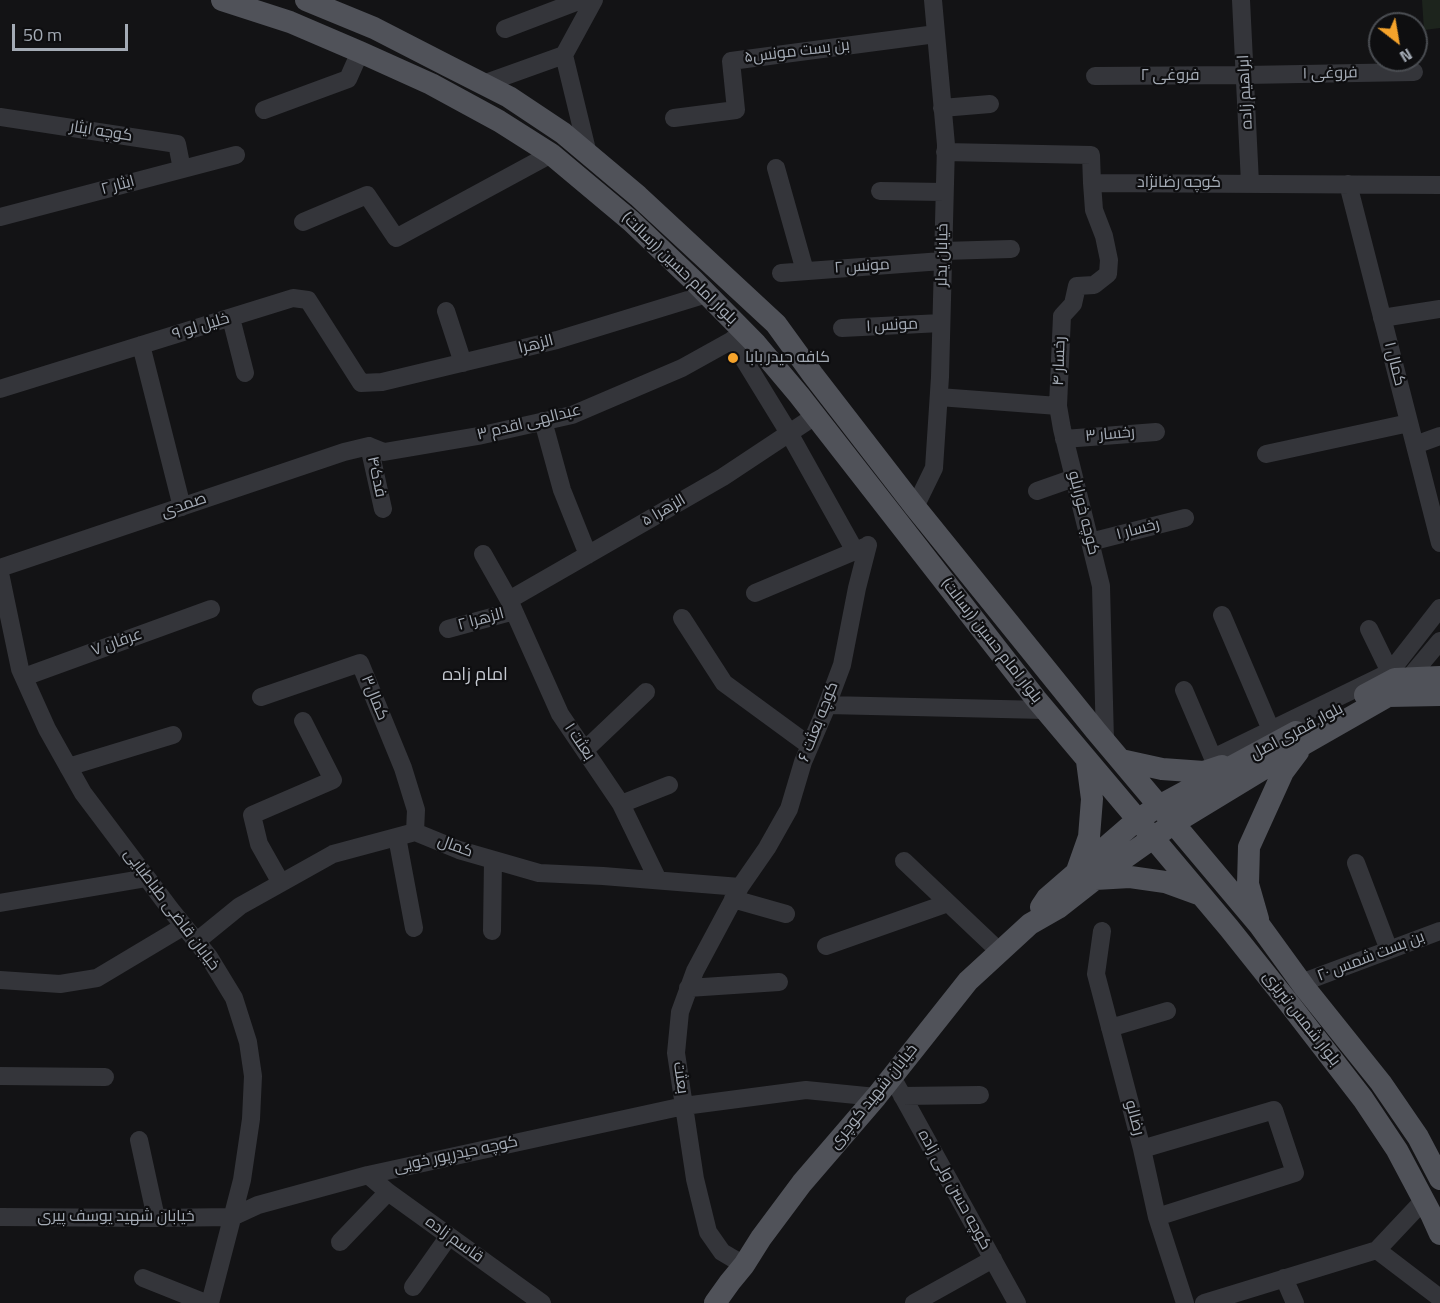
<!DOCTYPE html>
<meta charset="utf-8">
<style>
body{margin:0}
#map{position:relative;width:1440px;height:1303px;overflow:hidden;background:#131315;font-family:"Titillium Web",sans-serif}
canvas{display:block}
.north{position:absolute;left:1368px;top:12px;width:60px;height:60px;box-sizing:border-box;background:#0e0e10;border:2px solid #4a4d52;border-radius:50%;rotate:149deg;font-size:16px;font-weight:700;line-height:24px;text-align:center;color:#a4abb5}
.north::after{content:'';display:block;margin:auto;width:21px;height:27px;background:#f5a32b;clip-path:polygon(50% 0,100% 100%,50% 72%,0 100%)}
.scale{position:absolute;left:12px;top:24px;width:116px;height:27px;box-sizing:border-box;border:3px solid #a4abb5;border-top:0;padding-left:8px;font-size:18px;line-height:21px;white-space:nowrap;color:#a4abb5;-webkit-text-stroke:4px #0e0e10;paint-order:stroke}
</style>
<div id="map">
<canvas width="1440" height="1303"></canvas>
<div class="north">N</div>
<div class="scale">50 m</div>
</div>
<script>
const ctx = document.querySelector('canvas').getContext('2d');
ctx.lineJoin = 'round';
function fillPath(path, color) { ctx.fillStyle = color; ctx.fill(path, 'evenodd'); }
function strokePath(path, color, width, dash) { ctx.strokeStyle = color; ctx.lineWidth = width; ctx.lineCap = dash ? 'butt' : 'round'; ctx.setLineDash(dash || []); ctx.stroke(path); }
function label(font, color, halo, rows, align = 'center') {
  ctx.font = font + ' "Titillium Web",Cairo,sans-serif'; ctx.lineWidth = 4.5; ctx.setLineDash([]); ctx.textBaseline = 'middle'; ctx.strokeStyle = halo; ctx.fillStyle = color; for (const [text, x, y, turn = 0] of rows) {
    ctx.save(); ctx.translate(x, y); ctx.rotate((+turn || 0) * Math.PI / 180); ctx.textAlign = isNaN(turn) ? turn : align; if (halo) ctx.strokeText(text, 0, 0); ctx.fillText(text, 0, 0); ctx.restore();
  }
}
const green = new Path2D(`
 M 1422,0 L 1440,0 L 1440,28 L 1424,30 Z`);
const minor = new Path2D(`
 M 1241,0 L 1250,183
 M 505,29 L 581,0
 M 564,55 L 594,0
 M 1095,76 L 1245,75 L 1414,72
 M 483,84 L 564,55 L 588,154
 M 942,108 L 990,104
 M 264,110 L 348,79 L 360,52
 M 0,117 L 177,144 L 182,169
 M 674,118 L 736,110 L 731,61 L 936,34
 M 945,152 L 1091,155 L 1092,183 L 1440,185
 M 776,168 L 805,271
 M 1348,184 L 1440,543
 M 880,191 L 944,192
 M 0,217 L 236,155
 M 303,222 L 367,195 L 396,238 L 551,154
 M 943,251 L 1011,249
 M 781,273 L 942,261
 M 446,311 L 463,363
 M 231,318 L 245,373
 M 1382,318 L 1440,309
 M 842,328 L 941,323
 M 732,340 L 789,433 L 855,551
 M 141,345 L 182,507
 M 0,389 L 293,298 L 308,300 L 361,383 L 382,382 L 557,340 L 707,294
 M 939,397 L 1058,406 L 1062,429 L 1101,586 L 1105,741
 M 1058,406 L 1062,316 L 1073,304 L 1077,286 L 1094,285 L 1108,274 L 1109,260 L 1104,236 L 1094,210 L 1092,183
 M 543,421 L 562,490 L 588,555
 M 1064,439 L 1156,432
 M 1415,445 L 1440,436
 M 369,446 L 384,452 L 478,436 L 572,415 L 682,368 L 745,333
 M 369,446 L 383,509
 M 1266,454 L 1409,423
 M 1037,491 L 1074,478
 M 915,507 L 934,468 L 940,377 L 946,145 L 933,0
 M 1090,542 L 1185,518
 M 483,554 L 509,600 L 560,714 L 621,804 L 658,880
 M 0,568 L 344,452 L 369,446
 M 0,573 L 20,669 L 47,729 L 83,793 L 171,910 L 209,957 L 234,998 L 248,1042 L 253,1076 L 251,1119 L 242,1180 L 210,1303
 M 755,593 L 867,546
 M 509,600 L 723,477 L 815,416
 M 1222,615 L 1271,730
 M 682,618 L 724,683 L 810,746
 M 448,629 L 514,611
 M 1369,629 L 1390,672
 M 24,677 L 211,609
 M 1409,678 L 1440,641
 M 1184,690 L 1213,758 L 1390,672 L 1440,608
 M 261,697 L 360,663 L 403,768 L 416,810 L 415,832
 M 827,705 L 1045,710
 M 585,750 L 646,692
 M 68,767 L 173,735
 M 621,804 L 669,785
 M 397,837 L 414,928
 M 904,861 L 1000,952
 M 1356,863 L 1389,950
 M 281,883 L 259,844 L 252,815 L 333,780 L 303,721
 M 733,899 L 786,914
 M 0,903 L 147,878
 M 492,931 L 493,860
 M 1102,931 L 1096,974 L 1142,1149 L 1157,1217 L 1185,1303
 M 197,941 L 240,906 L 333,854 L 415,832 L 459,850 L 539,873 L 603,876 L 740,887
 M 826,946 L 948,903
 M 0,980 L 60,984 L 97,978 L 184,926
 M 1301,983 L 1440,931
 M 688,988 L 779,982
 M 1110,1028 L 1167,1011
 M 0,1076 L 105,1077
 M 892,1077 L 1017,1303
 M 902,1096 L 980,1095
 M 139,1140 L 156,1218
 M 1142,1149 L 1274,1110 L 1295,1173 L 1157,1217
 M 368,1175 L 388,1192 L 542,1303
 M 1424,1200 L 1377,1250 L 1440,1298
 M 0,1217 L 156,1218 L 232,1217 L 258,1205 L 368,1175 L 684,1106 L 806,1090 L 876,1097
 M 340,1242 L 388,1192
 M 744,1265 L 722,1252 L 708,1232 L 695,1179 L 676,1053 L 680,1012 L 695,971 L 740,887 L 767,848 L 789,809 L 803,762 L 824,713 L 842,665 L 857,588 L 868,545
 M 143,1278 L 206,1303
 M 1284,1278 L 1295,1303
 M 413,1287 L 449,1236
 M 914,1303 L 993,1259
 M 1204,1303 L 1377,1250`);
const major = new Path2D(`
 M 222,0 L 290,22 L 360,52 L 431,84 L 499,121 L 551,154 L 631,221 L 693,280 L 756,344 L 799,395 L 1036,699 L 1229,928 L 1288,1002 L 1363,1099 L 1397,1150 L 1431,1214 L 1440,1234
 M 306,0 L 374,28 L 448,66 L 509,97 L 563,133 L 638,196 L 776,324 L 813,375 L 915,507 L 1096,731 L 1260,926 L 1305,988 L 1381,1083 L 1418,1137 L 1440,1179
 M 1365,695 L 1395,679 L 1440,677
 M 1121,760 L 1162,769 L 1204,772 L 1222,766
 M 1077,871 L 1089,837 L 1092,799 L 1087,761
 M 1095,879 L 1130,877 L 1165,882 L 1198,894
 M 1041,907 L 1047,898 L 1137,820 L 1159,806 L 1296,732
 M 1258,919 L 1248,884 L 1249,847 L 1283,772 L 1298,752
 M 715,1303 L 730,1282 L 744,1265 L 761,1238 L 802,1183 L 876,1097 L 968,981 L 1030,924 L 1058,908 L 1095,879 L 1174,823 L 1304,744 L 1388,696 L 1440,695`);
const markers = [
 [733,358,6,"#f5a32b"]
];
const streetNames = [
 ["بن بست مونس۵",797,52,-7],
 ["فروغی ۱",1330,74,-1],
 ["فروغی ۲",1170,76],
 ["ابراهیم زاده",1246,92,-93],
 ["کوچه ایثار",101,132,9],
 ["کوچه رضانژاد",1179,183],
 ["ایثار ۲",118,186,-15],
 ["خیابان یدلر",943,255,-89],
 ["مونس ۲",862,267,-4],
 ["بلوار امام حسین (رسالت)",679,269,44],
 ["مونس ۱",892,326,-3],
 ["خلیل لو ۹",201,327,-17],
 ["الزهرا",536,345,-14],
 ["رخسار ۴",1060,361,-88],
 ["کمال ۱",1394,364,76],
 ["عبدالهی اقدم ۳",529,423,-14],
 ["رخسار ۳",1110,435,-5],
 ["فدک۴",376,477,78],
 ["صمدی",184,506,-19],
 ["الزهرا ۵",664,511,-30],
 ["کوچه خورابلو",1083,513,76],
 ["رخسار ۱",1138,530,-15],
 ["الزهرا ۲",481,620,-15],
 ["بلوار امام حسین (رسالت)",991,641,52],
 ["عرفان ۷",117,643,-20],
 ["کمال۳",374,698,68],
 ["کوچه بعثت ۶",819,722,-69],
 ["بلوار قمری اصل",1297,732,-28],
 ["بعثت ۱",579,742,56],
 ["کمال",455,847,20],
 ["خیابان قاضی طباطبایی",171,910,53],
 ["بن بست شمس ۲۰",1371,957,-21],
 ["بلوار شمس تبریزی",1301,1019,52],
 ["بعثت",680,1078,82],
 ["خیابان شهید کوچری",874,1097,-51],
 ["رضالو",1134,1118,75],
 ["کوچه حیدرپور خویی",456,1155,-12],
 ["کوچه حسن ولی زاده",954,1190,61],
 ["خیابان شهید یوسف پیری",116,1217],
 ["قاسم زاده",454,1240,36]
];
const poiNames = [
 ["کافه حیدر بابا",745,358]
];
const neighbourhoodNames = [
 ["امام زاده",475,676]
];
fillPath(green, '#1d241d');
strokePath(minor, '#34353a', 18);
strokePath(major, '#505259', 22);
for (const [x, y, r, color] of markers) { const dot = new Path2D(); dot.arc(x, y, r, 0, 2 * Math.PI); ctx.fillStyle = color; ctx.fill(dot); strokePath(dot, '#0e0e10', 2); }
label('16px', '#a4abb5', '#0e0e10', streetNames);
label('16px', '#a4abb5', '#0e0e10', poiNames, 'left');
label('18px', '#c5c9d1', '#0e0e10', neighbourhoodNames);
</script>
